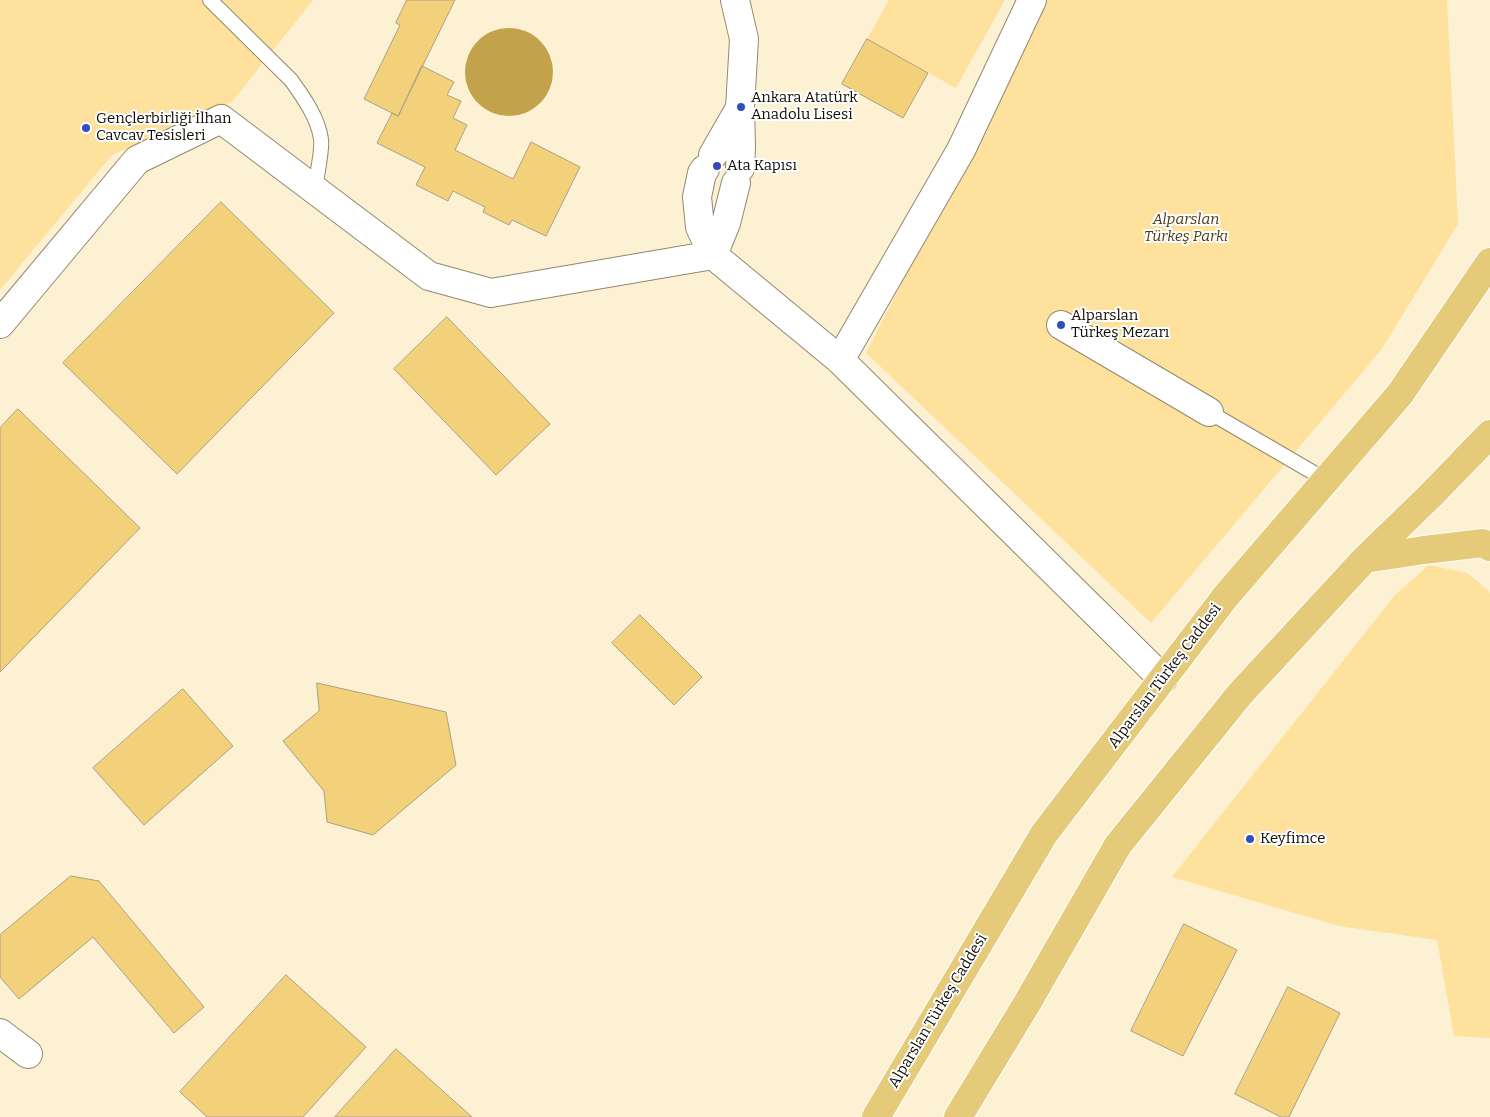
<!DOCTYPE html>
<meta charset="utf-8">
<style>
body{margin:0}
canvas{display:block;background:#fdf1d4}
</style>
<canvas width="1490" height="1117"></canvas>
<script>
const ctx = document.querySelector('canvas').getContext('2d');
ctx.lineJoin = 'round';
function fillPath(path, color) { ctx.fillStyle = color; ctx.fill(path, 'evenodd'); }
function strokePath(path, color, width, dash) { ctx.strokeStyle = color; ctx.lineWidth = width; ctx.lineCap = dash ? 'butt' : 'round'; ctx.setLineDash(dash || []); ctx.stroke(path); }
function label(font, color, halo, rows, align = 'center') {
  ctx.font = font + ' Bitter,serif'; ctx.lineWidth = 4; ctx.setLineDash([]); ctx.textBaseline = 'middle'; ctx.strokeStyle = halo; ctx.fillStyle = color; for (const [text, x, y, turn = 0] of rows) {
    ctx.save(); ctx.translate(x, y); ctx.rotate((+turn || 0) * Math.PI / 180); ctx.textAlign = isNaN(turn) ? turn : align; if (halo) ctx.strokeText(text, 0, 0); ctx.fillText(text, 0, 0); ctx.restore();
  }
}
const green = new Path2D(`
 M 0,0 L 313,0 L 232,102 L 112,155 L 0,290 Z
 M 889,0 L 1005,0 L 956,88 L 867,39 Z
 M 1046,0 L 1447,0 L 1458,224 L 1382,349 L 1151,623 L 866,353 Z
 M 1429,565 L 1467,573 L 1489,591 L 1490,594 L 1490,1038 L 1454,1036 L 1437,940 L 1339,926 L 1172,877 L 1395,595 Z`);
const water = new Path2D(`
 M465 72a44 44 0 1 1 88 0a44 44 0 1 1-88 0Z`);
const building = new Path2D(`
 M 407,0 L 455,0 L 398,116 L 364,99 L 400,25 L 396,23 Z
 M 867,39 L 928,73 L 903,118 L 842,84 Z
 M 422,66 L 454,82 L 447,95 L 461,101 L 453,118 L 467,125 L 455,150 L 513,179 L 531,142 L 580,167 L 546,236 L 512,220 L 509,225 L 483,212 L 485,207 L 453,191 L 448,201 L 416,185 L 425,167 L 377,143 L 392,113 L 398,116 Z
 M 221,202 L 334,313 L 177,474 L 63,363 Z
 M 447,317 L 550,424 L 496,475 L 394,369 Z
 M 18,409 L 140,528 L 0,672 L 0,428 Z
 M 640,615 L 702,677 L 674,705 L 612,643 Z
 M 317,683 L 446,712 L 456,765 L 373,835 L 327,822 L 324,791 L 283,741 L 319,711 Z
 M 183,689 L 233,746 L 144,825 L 93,768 Z
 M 71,876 L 99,881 L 204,1007 L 174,1033 L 93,937 L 19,999 L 0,977 L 0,935 Z
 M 1184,924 L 1237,950 L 1183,1056 L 1131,1031 Z
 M 286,975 L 366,1047 L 303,1117 L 207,1117 L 180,1092 Z
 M 1288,987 L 1340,1013 L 1289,1117 L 1281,1117 L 1235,1094 Z
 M 396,1049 L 472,1117 L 335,1117 Z`);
const lane = new Path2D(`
 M 210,0 L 291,80 C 304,98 318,118 321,139 C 323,149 316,178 315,190
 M 1209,412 L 1326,480`);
const street = new Path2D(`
 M 735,0 L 744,39 L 740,108 L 741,147 L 740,168
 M 713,155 L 740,108
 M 705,169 L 702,173 L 697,197 L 700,227 L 713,255 L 840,360 L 1163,679
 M 713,255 L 726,223 L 736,183
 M 0,324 L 137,160 L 221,119 L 429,276 L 491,293 L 713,255
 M 1061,325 L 1209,412
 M 840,360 L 961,150 L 1032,0
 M 0,1033 L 28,1054`);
const primary = new Path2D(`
 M 1365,559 L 1424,550 L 1483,543 L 1490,547
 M 876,1117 L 1044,834 L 1226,596 L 1400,394 L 1490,262
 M 958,1117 L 1026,1005 L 1118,845 L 1240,694 L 1365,559 L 1431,495 L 1490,434`);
const markers = [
 [741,107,5,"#314dbe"],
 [86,128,5,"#314dbe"],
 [717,166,5,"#314dbe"],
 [1061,325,5,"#314dbe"],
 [1250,839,5,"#314dbe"]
];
const poiNames = [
 ["Ankara Atatürk",751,98],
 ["Anadolu Lisesi",751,115],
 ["Gençlerbirliği İlhan",96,119],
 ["Cavcav Tesisleri",96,136],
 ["Ata Kapısı",727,166],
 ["Alparslan",1071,316],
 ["Türkeş Mezarı",1071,333],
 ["Keyfimce",1260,839]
];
const parkNames = [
 ["Alparslan",1186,220],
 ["Türkeş Parkı",1186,237]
];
const streetNames = [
 ["Alparslan Türkeş Caddesi",1165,676,-53],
 ["Alparslan Türkeş Caddesi",938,1011,-59]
];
fillPath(green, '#fde19d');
fillPath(water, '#c3a24c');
fillPath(building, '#f3d17b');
strokePath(building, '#aba085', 1);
strokePath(lane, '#93886e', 16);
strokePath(street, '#93886e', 30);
strokePath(primary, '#fff', 30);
strokePath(lane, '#fff', 14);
strokePath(street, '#fff', 28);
strokePath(primary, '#e5ca79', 28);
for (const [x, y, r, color] of markers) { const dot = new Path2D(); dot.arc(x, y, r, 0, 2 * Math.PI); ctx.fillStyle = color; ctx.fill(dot); strokePath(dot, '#fff', 2); }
label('15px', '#100c04', '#fff', poiNames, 'left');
label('italic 15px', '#483a15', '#fff', parkNames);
label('15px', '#100c04', '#fff', streetNames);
</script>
